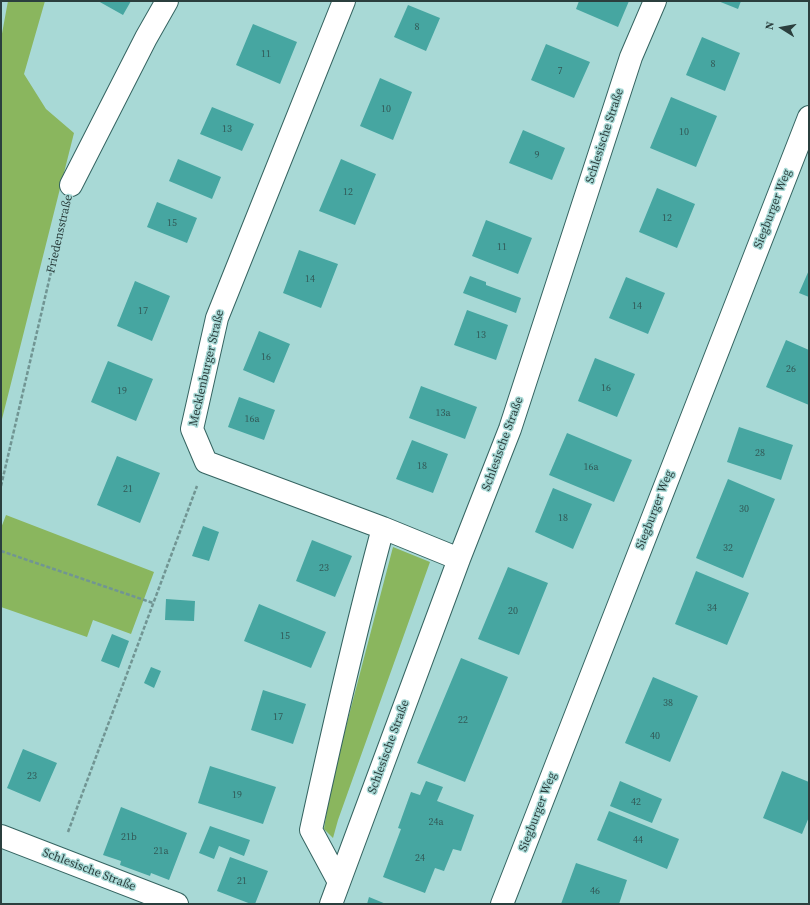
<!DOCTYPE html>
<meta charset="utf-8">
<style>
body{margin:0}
#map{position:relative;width:810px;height:905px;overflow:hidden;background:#a8d9d6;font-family:"Source Serif 4",serif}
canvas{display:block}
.frame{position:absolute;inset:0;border:2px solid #2b3f3e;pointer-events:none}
.north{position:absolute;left:762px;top:8px;width:40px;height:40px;-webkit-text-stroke:3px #a8d9d6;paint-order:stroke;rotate:281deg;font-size:11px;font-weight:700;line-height:16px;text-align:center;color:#2b3f3e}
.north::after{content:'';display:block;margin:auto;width:14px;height:18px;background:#2b3f3e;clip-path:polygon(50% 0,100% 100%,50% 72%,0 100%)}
</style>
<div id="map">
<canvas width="810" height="905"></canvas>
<div class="frame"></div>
<div class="north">N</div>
</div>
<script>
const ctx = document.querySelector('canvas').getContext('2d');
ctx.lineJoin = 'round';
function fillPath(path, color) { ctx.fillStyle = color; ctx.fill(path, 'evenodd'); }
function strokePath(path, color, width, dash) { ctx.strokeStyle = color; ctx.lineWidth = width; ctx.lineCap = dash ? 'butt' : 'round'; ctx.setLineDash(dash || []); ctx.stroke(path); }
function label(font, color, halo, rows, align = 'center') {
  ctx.font = font + ' "Source Serif 4",serif'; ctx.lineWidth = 3; ctx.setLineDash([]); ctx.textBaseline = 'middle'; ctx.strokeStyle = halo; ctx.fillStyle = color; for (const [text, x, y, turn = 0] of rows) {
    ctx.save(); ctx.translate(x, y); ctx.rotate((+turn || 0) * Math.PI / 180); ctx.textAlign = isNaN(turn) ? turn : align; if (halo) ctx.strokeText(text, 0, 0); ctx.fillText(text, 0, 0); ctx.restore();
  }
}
const green = new Path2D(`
 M 8,1 L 45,1 L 24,74 L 46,109 L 74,133 L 1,423 L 1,39 Z
 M 6,515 L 154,572 L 131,634 L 93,620 L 87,637 L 1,607 L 1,528 Z
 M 393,547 L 430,562 L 338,820 L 333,838 L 324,829 L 331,784 Z`);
const building = new Path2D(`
 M 98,1 L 131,1 L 123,15 Z
 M 579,1 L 629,1 L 618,27 L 576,9 Z
 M 718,1 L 741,1 L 738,9 Z
 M 408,5 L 440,18 L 426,51 L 394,37 Z
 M 253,24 L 297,42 L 280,84 L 236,65 Z
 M 702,37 L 740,53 L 725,91 L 686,75 Z
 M 546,44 L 590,62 L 574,98 L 531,80 Z
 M 380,78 L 412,92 L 393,140 L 360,126 Z
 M 671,97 L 717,116 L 696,167 L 650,148 Z
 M 212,107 L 254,124 L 242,151 L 200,134 Z
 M 523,130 L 565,148 L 552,180 L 509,163 Z
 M 178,159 L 221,177 L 212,199 L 169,181 Z
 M 341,159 L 376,174 L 355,225 L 319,211 Z
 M 657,188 L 695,204 L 677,248 L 639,232 Z
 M 157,202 L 197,218 L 187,243 L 147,227 Z
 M 486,220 L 532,238 L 518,274 L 472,256 Z
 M 299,250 L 338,264 L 321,308 L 283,293 Z
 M 809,270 L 809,297 L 799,293 Z
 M 470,276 L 486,282 L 486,285 L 521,298 L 516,313 L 463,293 Z
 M 626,277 L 665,293 L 648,334 L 609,318 Z
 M 135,281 L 170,296 L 152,341 L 117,326 Z
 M 467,310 L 508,325 L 496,360 L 454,345 Z
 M 259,331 L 290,344 L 274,383 L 243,370 Z
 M 786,340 L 809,350 L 809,405 L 766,387 Z
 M 595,358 L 635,374 L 617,417 L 578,401 Z
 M 108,361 L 153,379 L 136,421 L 91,402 Z
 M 421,386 L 477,407 L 465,439 L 409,418 Z
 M 239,397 L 275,410 L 264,440 L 228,427 Z
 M 739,427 L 793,445 L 781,480 L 727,462 Z
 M 567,433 L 632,460 L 614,502 L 549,475 Z
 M 412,440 L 448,454 L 433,493 L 396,479 Z
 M 117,456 L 160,473 L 140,523 L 97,505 Z
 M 728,479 L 775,499 L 743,578 L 696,558 Z
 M 553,488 L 592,504 L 573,549 L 535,532 Z
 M 203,526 L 219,532 L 209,561 L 192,556 Z
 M 312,540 L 352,556 L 335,597 L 296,581 Z
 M 508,567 L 548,583 L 519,655 L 478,639 Z
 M 696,571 L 749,593 L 727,645 L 675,624 Z
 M 166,599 L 195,601 L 194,621 L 165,620 Z
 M 259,604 L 326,632 L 311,668 L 244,641 Z
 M 112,634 L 129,641 L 119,668 L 101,661 Z
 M 461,658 L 508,677 L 465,782 L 417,763 Z
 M 151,667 L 161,671 L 154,688 L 144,683 Z
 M 653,677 L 698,696 L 670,762 L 625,743 Z
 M 263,690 L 306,704 L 293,744 L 251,730 Z
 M 23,749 L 57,763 L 40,802 L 7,788 Z
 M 210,766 L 276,787 L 263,824 L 198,803 Z
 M 782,771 L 809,782 L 809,817 L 802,834 L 763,818 Z
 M 426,781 L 443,787 L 437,801 L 474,815 L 461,851 L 453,849 L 444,871 L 435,868 L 425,893 L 383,877 L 401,829 L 398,828 L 411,792 L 420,795 Z
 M 620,781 L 662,799 L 652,823 L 610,806 Z
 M 121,807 L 187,833 L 169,880 L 151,873 L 150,876 L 120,865 L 121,861 L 103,855 Z
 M 609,811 L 679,839 L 667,869 L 597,840 Z
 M 210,826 L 250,840 L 244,856 L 219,846 L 214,859 L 199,853 Z
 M 230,857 L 268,871 L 255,904 L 251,904 L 217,891 Z
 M 576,863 L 627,880 L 619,904 L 561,904 Z
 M 369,897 L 386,904 L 367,904 Z`);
const path = new Path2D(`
 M 1,486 L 65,212
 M 1,551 L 153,603
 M 68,832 L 197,486`);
const minor = new Path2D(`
 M 344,1 L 217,318 L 192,429 L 206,462 L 383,528 L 459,559
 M 71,185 L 146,38 L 167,1
 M 1,836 L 177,904
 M 339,882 L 311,830 C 333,729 356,628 383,528
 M 331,904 L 459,559 L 510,429 L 631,57 L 655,1
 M 502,904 L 809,117`);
const numberNames = [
 ["8",417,27],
 ["11",266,54],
 ["8",713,64],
 ["7",560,71],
 ["10",386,109],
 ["13",227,129],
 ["10",684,132],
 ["9",537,155],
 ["12",348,192],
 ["12",667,218],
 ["15",172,223],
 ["11",502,247],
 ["14",310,279],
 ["14",637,306],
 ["17",143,311],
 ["13",481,335],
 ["16",266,357],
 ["26",791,369],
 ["16",606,388],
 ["19",122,391],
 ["13a",443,413],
 ["16a",252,419],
 ["28",760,453],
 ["18",422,466],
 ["16a",591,467],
 ["21",128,489],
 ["30",744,509],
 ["18",563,518],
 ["32",728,548],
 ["23",324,568],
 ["34",712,608],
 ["20",513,611],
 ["15",285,636],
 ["38",668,703],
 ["17",278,717],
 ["22",463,720],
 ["40",655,736],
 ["23",32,776],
 ["19",237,795],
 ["42",636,802],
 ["24a",436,822],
 ["21b",129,837],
 ["44",638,840],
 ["21a",161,851],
 ["24",420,858],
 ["21",242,881],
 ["46",595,891]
];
const streetNames = [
 ["Schlesische Straße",605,136,-72],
 ["Siegburger Weg",773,209,-69],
 ["Friedensstraße",60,234,-77],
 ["Mecklenburger Straße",207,368,-77],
 ["Schlesische Straße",503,444,-70],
 ["Siegburger Weg",655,510,-69],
 ["Schlesische Straße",389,747,-70],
 ["Siegburger Weg",538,812,-69],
 ["Schlesische Straße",89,870,21]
];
fillPath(green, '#8ab65e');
fillPath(building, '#46a6a1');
strokePath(minor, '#356461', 24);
strokePath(path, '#719593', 2.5, [4, 2]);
strokePath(minor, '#fff', 22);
label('10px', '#325957', null, numberNames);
label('12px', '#2b3f3e', '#a8d9d6', streetNames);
</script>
